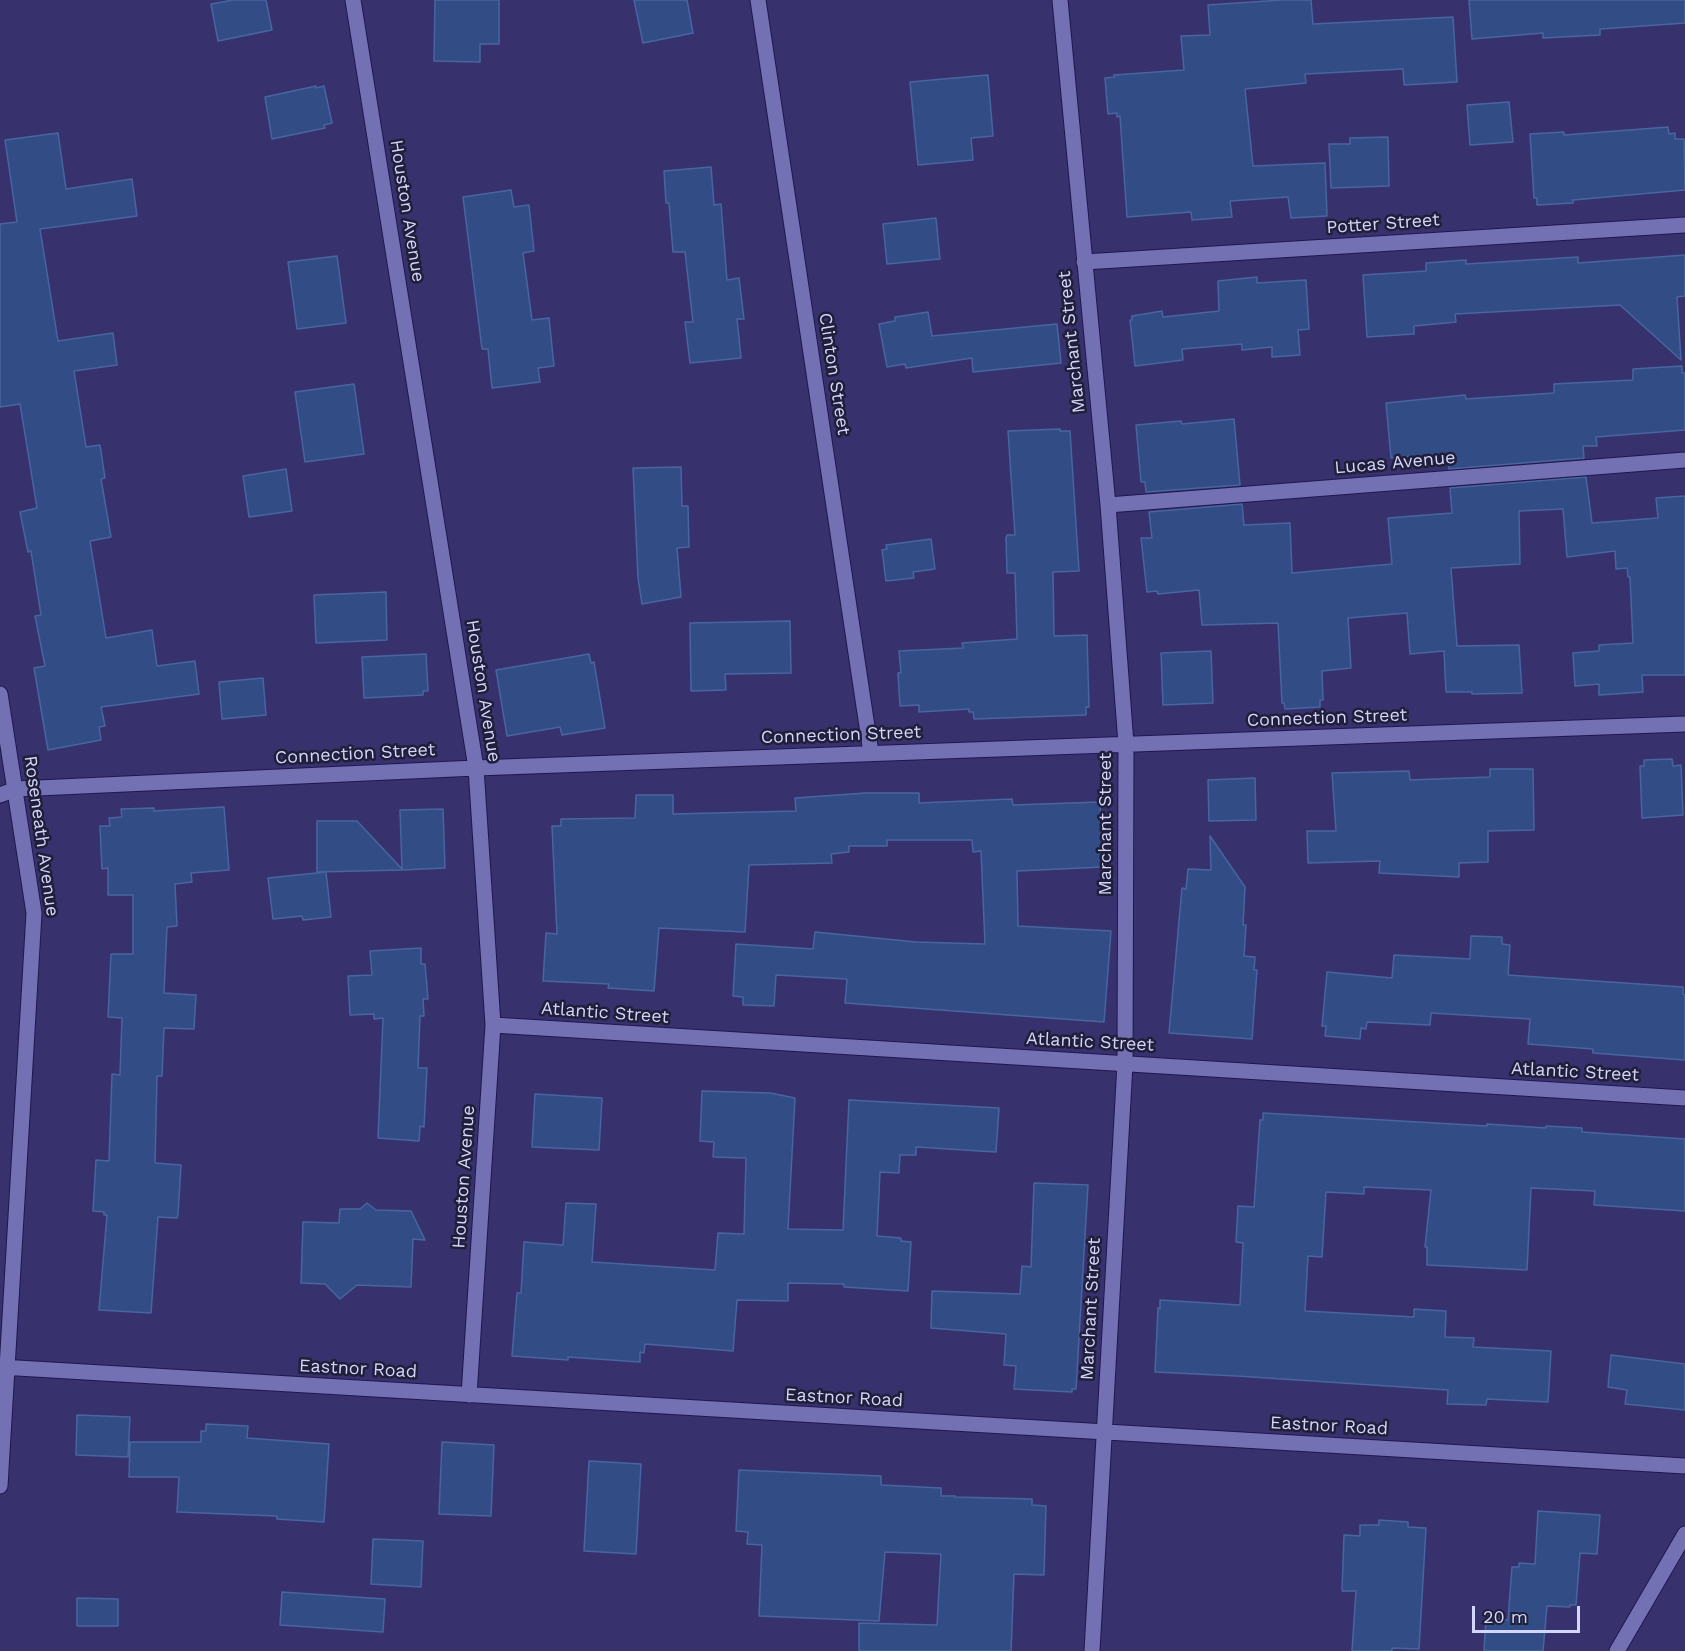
<!DOCTYPE html>
<style>
body{margin:0}
#map{position:relative;width:1685px;height:1651px;overflow:hidden;background:#37326e;font-family:"Work Sans",sans-serif}
canvas{display:block}
.scale{position:absolute;left:1472px;top:1606px;width:108px;height:27px;box-sizing:border-box;border:3px solid #d4d5fa;border-top:0;padding-left:8px;font-size:18px;line-height:21px;white-space:nowrap;color:#d4d5fa;-webkit-text-stroke:4px #201f3a;paint-order:stroke}
</style>
<div id="map">
<canvas width="1685" height="1651"></canvas>
<div class="scale">20 m</div>
</div>
<script>
const ctx = document.querySelector('canvas').getContext('2d');
ctx.lineJoin = 'round';
function fillPath(path, color) { ctx.fillStyle = color; ctx.fill(path, 'evenodd'); }
function strokePath(path, color, width, dash) { ctx.strokeStyle = color; ctx.lineWidth = width; ctx.lineCap = dash ? 'butt' : 'round'; ctx.setLineDash(dash || []); ctx.stroke(path); }
function label(font, color, halo, rows, align = 'center') {
  ctx.font = font + ' "Work Sans",sans-serif'; ctx.lineWidth = 5; ctx.setLineDash([]); ctx.textBaseline = 'middle'; ctx.strokeStyle = halo; ctx.fillStyle = color; for (const [text, x, y, turn = 0] of rows) {
    ctx.save(); ctx.translate(x, y); ctx.rotate((+turn || 0) * Math.PI / 180); ctx.textAlign = isNaN(turn) ? turn : align; if (halo) ctx.strokeText(text, 0, 0); ctx.fillText(text, 0, 0); ctx.restore();
  }
}
const building = new Path2D(`
 M 233,0 L 266,0 L 272,30 L 218,41 L 211,4 Z
 M 435,0 L 499,0 L 499,44 L 480,44 L 480,62 L 434,61 Z
 M 634,0 L 687,0 L 693,33 L 643,43 Z
 M 1281,0 L 1311,0 L 1313,24 L 1453,17 L 1457,82 L 1404,85 L 1403,69 L 1305,74 L 1306,83 L 1245,89 L 1253,166 L 1325,163 L 1327,216 L 1291,218 L 1288,197 L 1230,201 L 1232,217 L 1192,220 L 1191,212 L 1127,217 L 1120,116 L 1117,117 L 1117,113 L 1108,114 L 1105,78 L 1115,77 L 1114,75 L 1184,70 L 1181,36 L 1210,35 L 1208,5 Z
 M 1469,0 L 1685,0 L 1685,23 L 1600,29 L 1600,35 L 1543,38 L 1543,33 L 1472,39 Z
 M 988,75 L 993,136 L 971,138 L 973,160 L 918,165 L 910,82 Z
 M 316,86 L 316,88 L 324,86 L 332,123 L 324,125 L 325,128 L 272,139 L 265,97 Z
 M 1509,102 L 1513,142 L 1470,145 L 1467,105 Z
 M 1668,127 L 1669,134 L 1675,133 L 1675,139 L 1684,139 L 1685,190 L 1573,200 L 1573,203 L 1537,205 L 1537,198 L 1534,198 L 1530,134 L 1564,132 L 1564,135 Z
 M 58,133 L 66,189 L 132,179 L 137,216 L 40,229 L 58,341 L 113,333 L 117,365 L 74,371 L 86,447 L 100,445 L 105,478 L 101,479 L 111,537 L 90,541 L 106,638 L 152,630 L 157,666 L 195,661 L 199,694 L 101,707 L 105,726 L 99,727 L 101,740 L 48,750 L 34,668 L 45,666 L 35,616 L 41,615 L 31,551 L 28,552 L 20,512 L 37,508 L 20,404 L 0,407 L 0,224 L 17,222 L 5,140 Z
 M 1388,137 L 1389,186 L 1331,188 L 1329,144 L 1350,144 L 1350,138 Z
 M 711,167 L 714,205 L 721,204 L 727,280 L 739,278 L 744,319 L 737,319 L 741,358 L 690,363 L 685,322 L 693,322 L 685,252 L 673,252 L 669,203 L 666,203 L 664,171 Z
 M 511,190 L 514,207 L 529,205 L 534,251 L 523,253 L 532,320 L 549,318 L 554,366 L 538,368 L 540,382 L 492,388 L 488,349 L 482,349 L 463,197 Z
 M 936,218 L 940,259 L 887,264 L 883,224 Z
 M 1685,255 L 1685,296 L 1677,297 L 1681,360 L 1620,305 L 1455,314 L 1456,322 L 1414,326 L 1414,334 L 1367,337 L 1363,275 L 1426,271 L 1426,263 L 1466,260 L 1466,264 L 1578,257 L 1578,263 Z
 M 337,256 L 346,323 L 297,329 L 288,262 Z
 M 1257,277 L 1257,283 L 1306,280 L 1309,329 L 1298,330 L 1300,355 L 1272,357 L 1272,347 L 1242,350 L 1242,344 L 1182,349 L 1183,360 L 1135,366 L 1130,320 L 1132,320 L 1132,316 L 1162,311 L 1163,317 L 1219,311 L 1218,281 Z
 M 928,312 L 932,336 L 1057,324 L 1061,363 L 973,372 L 972,358 L 906,368 L 905,364 L 887,367 L 879,324 L 895,321 L 895,317 Z
 M 1682,366 L 1682,373 L 1685,373 L 1685,430 L 1596,437 L 1597,446 L 1583,446 L 1584,458 L 1449,469 L 1449,457 L 1412,460 L 1412,456 L 1391,458 L 1386,403 L 1465,395 L 1466,399 L 1554,393 L 1554,384 L 1633,380 L 1633,369 Z
 M 354,384 L 364,454 L 305,462 L 295,392 Z
 M 1234,419 L 1240,485 L 1146,492 L 1145,482 L 1141,482 L 1136,425 L 1181,421 L 1182,424 Z
 M 1060,429 L 1060,431 L 1070,431 L 1079,571 L 1053,572 L 1054,636 L 1087,635 L 1089,707 L 1086,707 L 1086,715 L 974,719 L 973,712 L 969,712 L 969,709 L 919,712 L 919,705 L 900,706 L 898,673 L 901,673 L 899,651 L 963,648 L 962,643 L 1017,639 L 1015,573 L 1007,573 L 1006,538 L 1007,535 L 1015,535 L 1008,431 Z
 M 681,467 L 682,506 L 688,506 L 689,547 L 677,548 L 681,597 L 642,604 L 638,578 L 633,468 Z
 M 286,469 L 292,511 L 249,517 L 243,476 Z
 M 1586,477 L 1592,523 L 1658,518 L 1656,498 L 1685,496 L 1685,675 L 1642,675 L 1643,692 L 1599,695 L 1599,684 L 1575,686 L 1573,653 L 1599,651 L 1599,645 L 1633,643 L 1630,577 L 1628,577 L 1627,568 L 1616,569 L 1615,551 L 1567,557 L 1563,509 L 1519,511 L 1520,564 L 1451,568 L 1457,646 L 1519,645 L 1522,693 L 1472,694 L 1472,692 L 1446,692 L 1444,651 L 1410,654 L 1407,613 L 1348,618 L 1351,668 L 1322,671 L 1323,700 L 1320,700 L 1320,707 L 1285,709 L 1284,703 L 1282,703 L 1278,623 L 1202,625 L 1199,590 L 1158,594 L 1157,591 L 1147,592 L 1141,538 L 1152,538 L 1149,512 L 1242,504 L 1244,525 L 1290,523 L 1292,573 L 1392,564 L 1388,518 L 1452,513 L 1450,488 Z
 M 931,539 L 935,569 L 913,572 L 914,578 L 886,581 L 882,550 L 887,549 L 886,545 Z
 M 386,592 L 387,640 L 316,643 L 314,595 Z
 M 790,621 L 791,673 L 725,674 L 726,690 L 691,691 L 690,623 Z
 M 1211,651 L 1213,703 L 1163,705 L 1161,653 Z
 M 426,654 L 428,691 L 423,691 L 423,695 L 364,698 L 362,657 Z
 M 589,654 L 591,663 L 594,662 L 605,728 L 562,735 L 560,727 L 507,736 L 496,670 Z
 M 263,678 L 266,715 L 222,719 L 219,682 Z
 M 1672,759 L 1673,766 L 1681,765 L 1683,815 L 1642,818 L 1640,766 L 1644,766 L 1644,760 Z
 M 1490,769 L 1533,769 L 1534,830 L 1488,831 L 1488,862 L 1459,863 L 1459,877 L 1379,873 L 1380,861 L 1308,863 L 1307,831 L 1336,831 L 1332,773 L 1409,771 L 1410,780 L 1490,777 Z
 M 1255,778 L 1256,820 L 1209,821 L 1208,780 Z
 M 865,793 L 919,793 L 919,803 L 1012,799 L 1013,805 L 1100,802 L 1103,867 L 1017,871 L 1018,926 L 1111,931 L 1104,1022 L 845,1003 L 847,979 L 776,975 L 774,1006 L 743,1005 L 743,997 L 733,996 L 736,944 L 813,949 L 815,932 L 916,942 L 985,944 L 981,851 L 973,852 L 972,840 L 887,840 L 887,846 L 849,846 L 849,852 L 831,854 L 832,863 L 749,865 L 745,932 L 659,928 L 654,991 L 608,988 L 609,984 L 543,981 L 546,933 L 557,934 L 552,826 L 561,826 L 561,819 L 635,818 L 636,795 L 673,795 L 673,814 L 796,811 L 795,798 Z
 M 224,807 L 229,870 L 191,873 L 192,882 L 175,884 L 177,926 L 167,927 L 164,993 L 196,995 L 194,1029 L 164,1028 L 162,1076 L 157,1076 L 155,1163 L 181,1165 L 178,1214 L 177,1218 L 158,1217 L 151,1313 L 99,1310 L 107,1215 L 104,1215 L 104,1212 L 93,1211 L 96,1160 L 109,1161 L 112,1074 L 120,1075 L 122,1018 L 108,1017 L 111,954 L 133,954 L 133,895 L 108,895 L 108,868 L 102,869 L 100,826 L 110,826 L 109,818 L 122,817 L 121,809 L 154,808 L 154,811 Z
 M 443,809 L 445,868 L 402,870 L 317,872 L 317,821 L 357,821 L 402,869 L 400,810 Z
 M 1210,836 L 1245,887 L 1243,925 L 1246,925 L 1244,956 L 1255,957 L 1254,970 L 1257,970 L 1252,1039 L 1169,1033 L 1182,888 L 1186,889 L 1188,869 L 1211,870 Z
 M 326,872 L 331,917 L 303,920 L 302,916 L 273,919 L 268,878 Z
 M 1471,936 L 1502,937 L 1502,944 L 1510,945 L 1508,975 L 1683,987 L 1683,994 L 1685,995 L 1685,1060 L 1593,1053 L 1593,1049 L 1528,1044 L 1530,1019 L 1431,1013 L 1430,1025 L 1367,1022 L 1366,1029 L 1361,1028 L 1360,1039 L 1325,1036 L 1326,1026 L 1322,1026 L 1327,972 L 1392,978 L 1394,955 L 1470,959 Z
 M 421,948 L 421,964 L 425,964 L 428,999 L 423,999 L 424,1016 L 420,1016 L 418,1068 L 427,1068 L 424,1127 L 420,1126 L 419,1141 L 378,1138 L 383,1018 L 374,1019 L 374,1014 L 350,1015 L 348,976 L 372,975 L 370,951 Z
 M 702,1091 L 770,1093 L 795,1098 L 788,1229 L 843,1230 L 849,1100 L 999,1108 L 996,1152 L 916,1147 L 916,1155 L 900,1155 L 899,1173 L 880,1172 L 877,1236 L 901,1238 L 901,1241 L 911,1242 L 908,1291 L 844,1287 L 844,1284 L 788,1283 L 788,1301 L 737,1300 L 733,1351 L 645,1344 L 644,1353 L 640,1352 L 640,1362 L 568,1357 L 568,1360 L 512,1356 L 517,1293 L 521,1293 L 524,1242 L 563,1245 L 566,1203 L 596,1204 L 592,1262 L 715,1270 L 718,1233 L 744,1234 L 746,1158 L 713,1157 L 714,1142 L 700,1141 Z
 M 535,1094 L 602,1098 L 599,1150 L 532,1147 Z
 M 1263,1113 L 1487,1126 L 1487,1124 L 1546,1128 L 1546,1126 L 1582,1128 L 1582,1132 L 1685,1139 L 1685,1211 L 1594,1205 L 1595,1191 L 1531,1188 L 1527,1270 L 1427,1265 L 1427,1247 L 1425,1247 L 1431,1190 L 1364,1187 L 1364,1194 L 1326,1192 L 1322,1257 L 1308,1256 L 1305,1311 L 1414,1317 L 1414,1309 L 1446,1311 L 1445,1337 L 1474,1338 L 1473,1347 L 1551,1351 L 1548,1402 L 1487,1399 L 1486,1405 L 1447,1404 L 1448,1390 L 1237,1376 L 1155,1372 L 1158,1308 L 1160,1309 L 1160,1300 L 1240,1305 L 1243,1243 L 1236,1242 L 1238,1206 L 1254,1207 L 1260,1120 L 1263,1120 Z
 M 1034,1183 L 1088,1185 L 1076,1389 L 1072,1389 L 1072,1392 L 1014,1389 L 1016,1366 L 1004,1365 L 1006,1334 L 931,1328 L 932,1291 L 1020,1294 L 1022,1266 L 1031,1267 Z
 M 367,1203 L 376,1210 L 411,1211 L 425,1240 L 413,1239 L 411,1287 L 357,1285 L 340,1299 L 325,1284 L 301,1283 L 303,1222 L 339,1223 L 340,1209 L 360,1209 Z
 M 1611,1355 L 1685,1364 L 1685,1410 L 1625,1404 L 1627,1390 L 1608,1387 Z
 M 77,1415 L 130,1417 L 128,1457 L 76,1455 Z
 M 206,1424 L 248,1426 L 247,1438 L 329,1444 L 324,1522 L 277,1519 L 277,1516 L 177,1512 L 179,1477 L 129,1477 L 130,1442 L 201,1442 L 201,1431 L 206,1431 Z
 M 442,1442 L 494,1445 L 491,1516 L 439,1514 Z
 M 589,1461 L 641,1464 L 636,1554 L 584,1551 Z
 M 739,1470 L 881,1476 L 881,1485 L 941,1488 L 941,1496 L 955,1496 L 955,1497 L 1032,1499 L 1032,1505 L 1046,1506 L 1044,1575 L 1014,1574 L 1011,1651 L 859,1651 L 859,1623 L 937,1625 L 941,1554 L 885,1552 L 879,1621 L 759,1616 L 762,1545 L 747,1544 L 748,1532 L 736,1531 Z
 M 1538,1511 L 1600,1515 L 1597,1554 L 1580,1553 L 1576,1605 L 1570,1605 L 1570,1607 L 1547,1606 L 1543,1651 L 1484,1651 L 1486,1618 L 1508,1620 L 1512,1567 L 1519,1567 L 1519,1563 L 1535,1564 Z
 M 1379,1520 L 1408,1522 L 1408,1527 L 1426,1528 L 1419,1649 L 1392,1648 L 1392,1651 L 1352,1651 L 1356,1591 L 1342,1591 L 1344,1535 L 1360,1536 L 1360,1525 L 1379,1525 Z
 M 373,1539 L 423,1541 L 421,1587 L 371,1584 Z
 M 282,1592 L 385,1599 L 383,1632 L 280,1625 Z
 M 77,1598 L 118,1599 L 118,1626 L 77,1626 Z`);
const street = new Path2D(`
 M 353,0 L 476,768 L 493,1025 L 469,1395
 M 758,0 L 871,753
 M 1060,0 L 1108,505 L 1126,744 L 1125,1064 L 1092,1651
 M 1084,262 L 1685,225
 M 1108,505 L 1685,460
 M 0,694 L 34,913 L 0,1486
 M 0,795 L 16,789 L 476,768 L 1685,724
 M 493,1025 L 1685,1098
 M 0,1367 L 1685,1466`);
const secondary = new Path2D(`
 M 1617,1651 L 1685,1534`);
const streetNames = [
 ["Houston Avenue",407,211,81],
 ["Potter Street",1383,224,-4],
 ["Marchant Street",1072,342,-96],
 ["Clinton Street",834,374,81],
 ["Lucas Avenue",1395,463,-5],
 ["Houston Avenue",483,691,81],
 ["Connection Street",1327,718,-2],
 ["Connection Street",841,735,-2],
 ["Connection Street",355,754,-3],
 ["Marchant Street",1106,824,-90],
 ["Roseneath Avenue",41,836,82],
 ["Atlantic Street",605,1013,4],
 ["Atlantic Street",1090,1042,3],
 ["Atlantic Street",1575,1072,3],
 ["Houston Avenue",464,1177,-86],
 ["Marchant Street",1091,1309,-87],
 ["Eastnor Road",358,1369,3],
 ["Eastnor Road",844,1398,3],
 ["Eastnor Road",1329,1426,3]
];
fillPath(building, '#324c85');
strokePath(building, '#4965a0', 1.5);
strokePath(street, '#201750', 17);
strokePath(secondary, '#201750', 17);
strokePath(street, '#7371b3', 15);
strokePath(secondary, '#7371b3', 15);
label('18px', '#d4d5fa', '#201f3a', streetNames);
</script>
